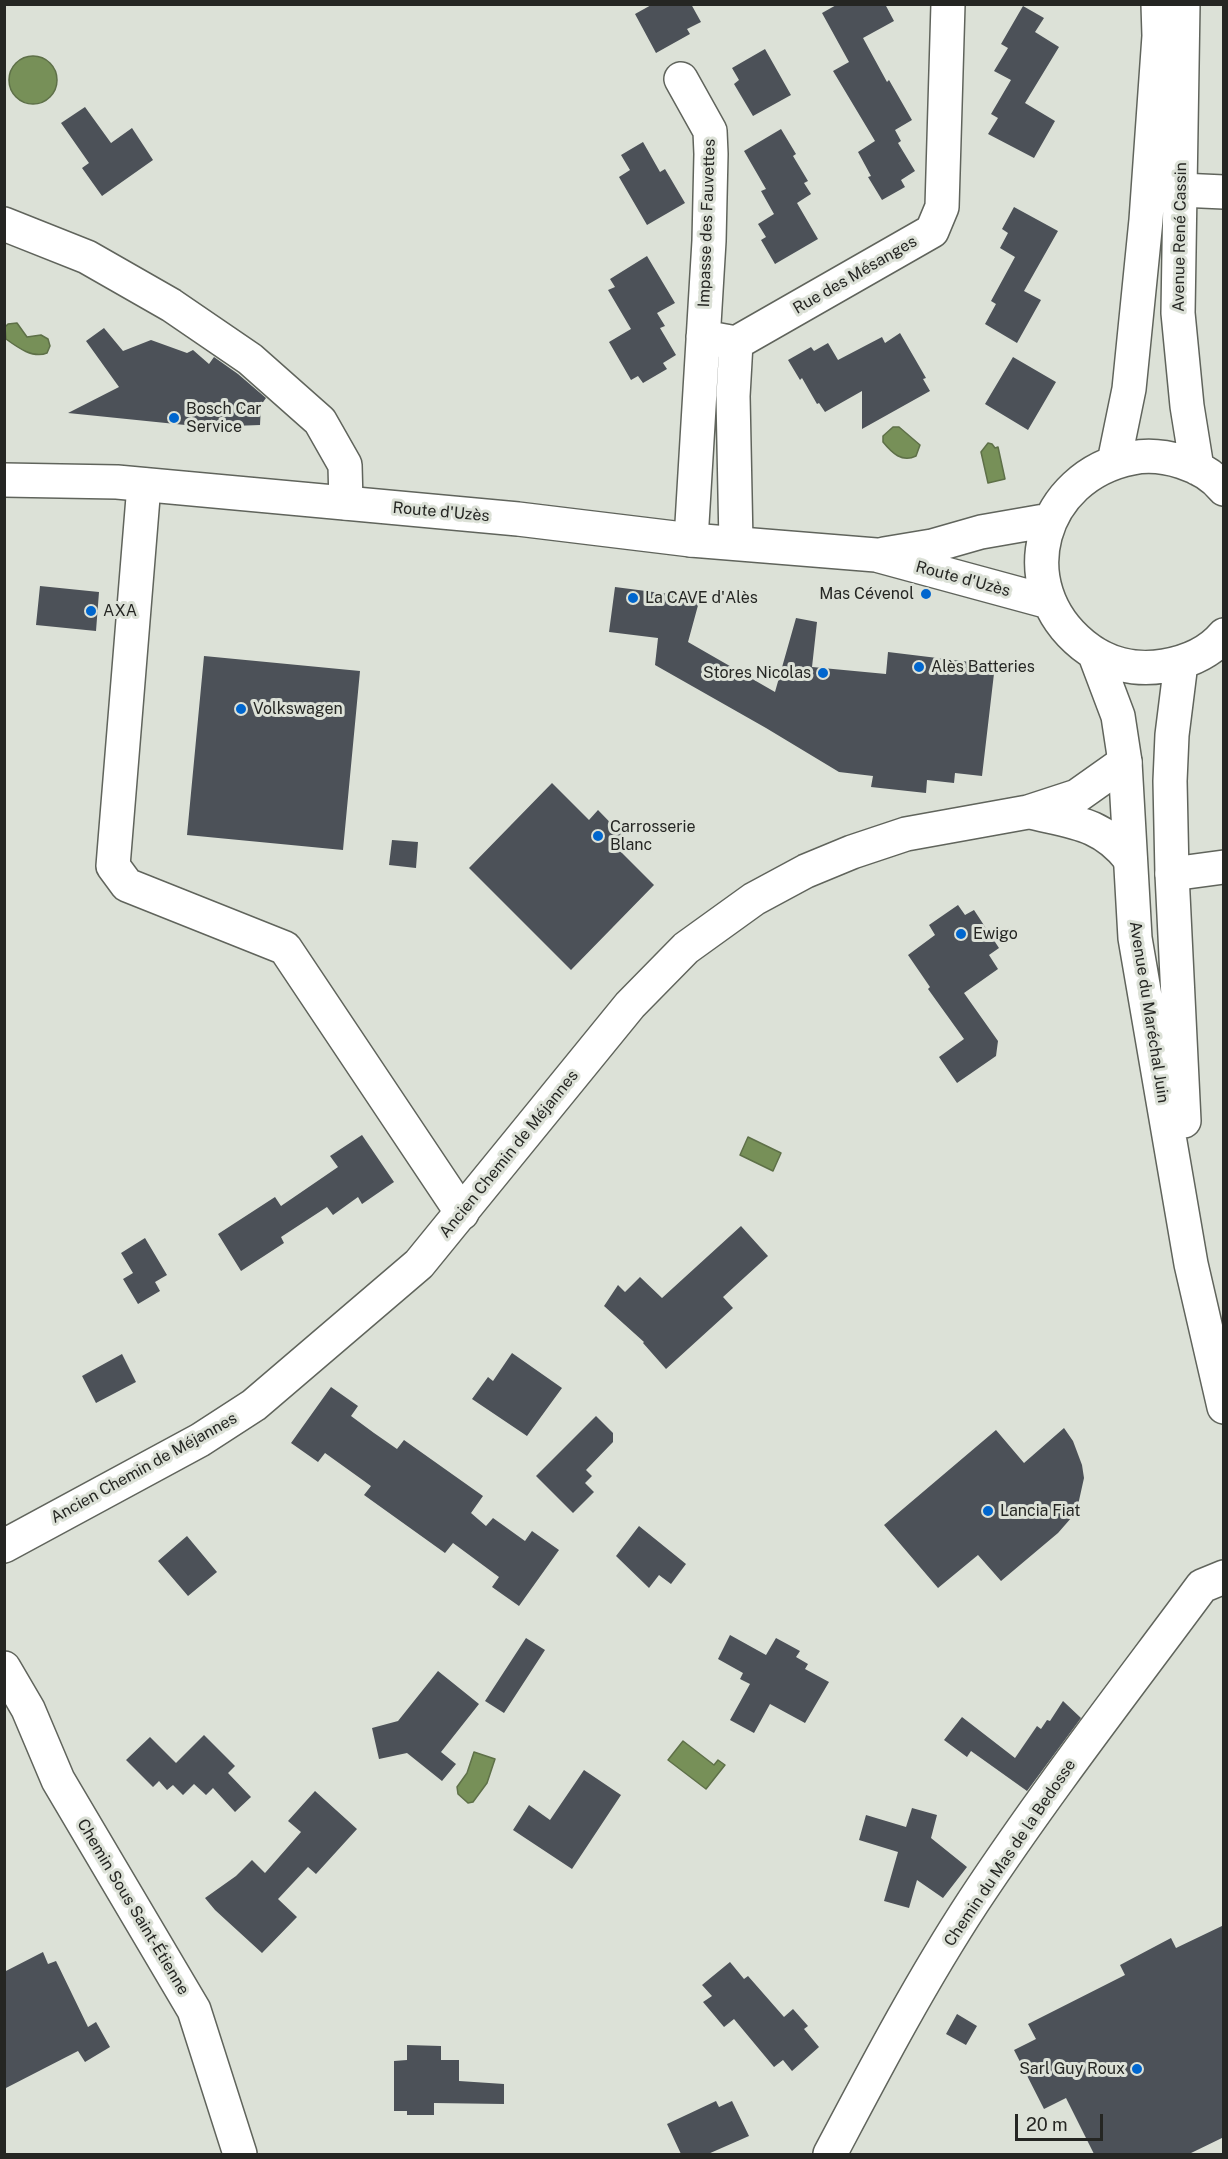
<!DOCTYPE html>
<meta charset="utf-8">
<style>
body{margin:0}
#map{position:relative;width:1228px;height:2159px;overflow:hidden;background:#dce1d7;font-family:"Public Sans",sans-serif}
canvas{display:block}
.frame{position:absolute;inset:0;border:6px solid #252623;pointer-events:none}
.scale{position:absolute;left:1015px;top:2114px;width:88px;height:27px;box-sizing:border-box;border:3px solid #252623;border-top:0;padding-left:8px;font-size:18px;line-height:21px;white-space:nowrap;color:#252623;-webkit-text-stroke:4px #dce1d7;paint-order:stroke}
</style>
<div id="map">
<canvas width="1228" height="2159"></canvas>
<div class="frame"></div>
<div class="scale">20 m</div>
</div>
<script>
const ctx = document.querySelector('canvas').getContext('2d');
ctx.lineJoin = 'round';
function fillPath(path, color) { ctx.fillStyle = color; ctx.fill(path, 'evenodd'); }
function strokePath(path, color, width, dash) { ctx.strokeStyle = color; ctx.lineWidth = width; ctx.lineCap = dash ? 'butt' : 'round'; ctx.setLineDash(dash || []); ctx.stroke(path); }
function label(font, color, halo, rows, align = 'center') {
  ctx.font = font + ' "Public Sans",sans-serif'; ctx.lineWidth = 6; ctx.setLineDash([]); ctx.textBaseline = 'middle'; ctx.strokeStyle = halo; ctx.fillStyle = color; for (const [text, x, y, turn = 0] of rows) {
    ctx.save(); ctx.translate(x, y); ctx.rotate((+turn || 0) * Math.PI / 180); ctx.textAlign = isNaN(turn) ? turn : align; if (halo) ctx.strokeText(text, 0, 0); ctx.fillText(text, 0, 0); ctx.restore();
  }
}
const water = new Path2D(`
 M9 80a24 24 0 1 1 48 0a24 24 0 1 1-48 0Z
 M 17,323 L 27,337 L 41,335 L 48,339 L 50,346 L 47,353 C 33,359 17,347 6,339 L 5,327 L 8,324 Z
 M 893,427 L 899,427 L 920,445 L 916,456 C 902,463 892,453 883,442 L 883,436 Z
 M 988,443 L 992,444 L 995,448 L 998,447 L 1005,479 L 988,483 L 981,452 Z
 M 748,1137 L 781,1153 L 773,1171 L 740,1155 Z
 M 683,1741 L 714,1765 L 718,1760 L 725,1765 L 706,1789 L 668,1760 Z
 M 474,1752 L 495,1759 L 487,1783 L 473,1802 L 468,1803 L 458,1794 L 457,1787 L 467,1773 Z`);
const building = new Path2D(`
 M 653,4 L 691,4 L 701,22 L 687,29 L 690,34 L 656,53 L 635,14 Z
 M 838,4 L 885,4 L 894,21 L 863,38 L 887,82 L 889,80 L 912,120 L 895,130 L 901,141 L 898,143 L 915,171 L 901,180 L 905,187 L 882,200 L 868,177 L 871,176 L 858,152 L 875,141 L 833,71 L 849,62 L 822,13 Z
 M 1023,6 L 1044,18 L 1035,32 L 1059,47 L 1025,103 L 1055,121 L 1034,158 L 988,134 L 998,118 L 991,114 L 1011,80 L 994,71 L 1008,48 L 1001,44 Z
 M 765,49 L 791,95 L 753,116 L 734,84 L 739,80 L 732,68 Z
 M 85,107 L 111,143 L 132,128 L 153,160 L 102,196 L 82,168 L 89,163 L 61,123 Z
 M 781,129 L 796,154 L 793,156 L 808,181 L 804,183 L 811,194 L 797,203 L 818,239 L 775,264 L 761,240 L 766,237 L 758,224 L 774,214 L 761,191 L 766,189 L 744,151 Z
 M 643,142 L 660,172 L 665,169 L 685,203 L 647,225 L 619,177 L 630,170 L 621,155 Z
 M 1014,207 L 1058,231 L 1024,291 L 1041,300 L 1017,343 L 985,324 L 996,304 L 991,301 L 1015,257 L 1000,248 L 1008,233 L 1002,229 Z
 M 647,256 L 675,303 L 657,313 L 665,326 L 660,328 L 676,355 L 663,363 L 667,369 L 643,383 L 638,376 L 631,380 L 609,342 L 631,329 L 608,290 L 615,287 L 610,279 Z
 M 104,328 L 123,351 L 151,340 L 187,353 L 193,350 L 209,364 L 214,357 L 238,374 L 266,398 L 261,405 L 260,425 L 205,427 L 68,413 L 119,387 L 86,341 Z
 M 900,333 L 926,378 L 923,379 L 930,391 L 862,429 L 862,391 L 825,412 L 819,403 L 817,404 L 802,378 L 800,380 L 788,360 L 811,347 L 814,351 L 828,343 L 838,360 L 882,337 L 885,343 Z
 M 1013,357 L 1056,382 L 1028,430 L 985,404 Z
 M 40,586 L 99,592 L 96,631 L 36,625 Z
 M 615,587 L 700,598 L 688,642 L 775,692 L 796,618 L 817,622 L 812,667 L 886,674 L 888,652 L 995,665 L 982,776 L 955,773 L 954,783 L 927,780 L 926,793 L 871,787 L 873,776 L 839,772 L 766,728 L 655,665 L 658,638 L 609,632 Z
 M 204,656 L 360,671 L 343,850 L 187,835 Z
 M 552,783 L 589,820 L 598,810 L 629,842 L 620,851 L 654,885 L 571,970 L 469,868 Z
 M 392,840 L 418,842 L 416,868 L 389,865 Z
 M 958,905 L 965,915 L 974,910 L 999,948 L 989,955 L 998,969 L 964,993 L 998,1041 L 996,1056 L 957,1083 L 939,1057 L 964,1039 L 928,989 L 930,987 L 908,955 L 935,935 L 929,925 Z
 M 362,1135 L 394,1182 L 362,1204 L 358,1197 L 333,1215 L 327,1207 L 281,1237 L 284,1243 L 241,1271 L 218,1234 L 275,1197 L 281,1206 L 338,1167 L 330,1156 Z
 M 741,1226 L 768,1256 L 723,1297 L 733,1308 L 666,1369 L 643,1343 L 644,1342 L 604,1306 L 618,1285 L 625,1292 L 640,1277 L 662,1298 Z
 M 145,1238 L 167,1275 L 155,1282 L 160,1291 L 138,1304 L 123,1279 L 133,1273 L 121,1253 Z
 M 512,1353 L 562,1388 L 527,1436 L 472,1399 L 488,1377 L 493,1381 Z
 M 122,1354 L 136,1382 L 96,1403 L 82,1376 Z
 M 331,1387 L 358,1406 L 351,1416 L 374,1433 L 397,1449 L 404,1440 L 483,1496 L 471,1513 L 486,1526 L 493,1518 L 525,1541 L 532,1531 L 559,1550 L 519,1606 L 492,1587 L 499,1577 L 453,1543 L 445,1553 L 364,1495 L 371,1486 L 325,1453 L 318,1462 L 291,1443 Z
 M 596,1416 L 613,1433 L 613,1442 L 586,1470 L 592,1476 L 585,1483 L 594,1492 L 573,1513 L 536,1476 Z
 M 1064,1428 L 1073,1441 L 1082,1465 L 1084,1478 L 1078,1505 L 1072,1517 L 1058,1533 L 1001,1581 L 978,1555 L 938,1588 L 884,1525 L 996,1430 L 1024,1463 Z
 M 639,1526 L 686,1564 L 671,1584 L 659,1575 L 649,1588 L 616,1556 Z
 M 187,1536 L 217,1572 L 188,1596 L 158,1561 Z
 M 730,1635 L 766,1655 L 776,1638 L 800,1651 L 796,1657 L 808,1664 L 805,1669 L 829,1682 L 805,1723 L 770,1704 L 754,1733 L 730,1720 L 750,1684 L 740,1679 L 743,1673 L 718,1659 Z
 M 526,1638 L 545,1650 L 504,1713 L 485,1701 Z
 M 438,1671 L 479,1704 L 441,1752 L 456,1764 L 442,1781 L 407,1753 L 379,1759 L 372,1728 L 398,1721 Z
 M 1063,1701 L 1081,1718 L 1027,1791 L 971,1751 L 967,1757 L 944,1740 L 962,1717 L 1015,1758 L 1037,1726 L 1041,1729 L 1047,1720 L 1050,1721 Z
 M 204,1735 L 235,1766 L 228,1773 L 251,1797 L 235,1812 L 213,1788 L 206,1795 L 194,1784 L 183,1795 L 173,1785 L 167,1790 L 159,1781 L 153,1787 L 126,1760 L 150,1737 L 176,1763 Z
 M 584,1770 L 621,1795 L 572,1869 L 513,1830 L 529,1805 L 550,1820 Z
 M 315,1791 L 357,1829 L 316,1874 L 308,1867 L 278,1899 L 297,1917 L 262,1953 L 215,1910 L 205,1898 L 236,1876 L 252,1860 L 265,1873 L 301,1832 L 288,1821 Z
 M 912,1808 L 937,1815 L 931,1838 L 967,1867 L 943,1898 L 917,1880 L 909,1908 L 884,1901 L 898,1852 L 859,1840 L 866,1815 L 906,1827 Z
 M 1224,1925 L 1224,2137 L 1189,2154 L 1094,2154 L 1066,2098 L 1044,2109 L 1014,2050 L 1036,2039 L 1028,2024 L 1125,1975 L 1120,1965 L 1171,1938 L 1176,1948 Z
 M 43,1952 L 48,1964 L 56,1961 L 88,2027 L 96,2022 L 110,2047 L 85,2062 L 78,2051 L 4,2089 L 4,1972 Z
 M 730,1962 L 744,1979 L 748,1976 L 784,2017 L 793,2009 L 808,2026 L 804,2029 L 819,2047 L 792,2071 L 783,2060 L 774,2067 L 734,2019 L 724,2027 L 703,2002 L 712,1996 L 702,1985 Z
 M 957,2014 L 977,2026 L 966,2045 L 946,2034 Z
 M 407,2045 L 441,2046 L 441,2060 L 459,2060 L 459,2081 L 504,2084 L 504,2104 L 434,2103 L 434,2115 L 407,2115 L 407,2111 L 394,2111 L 394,2061 L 407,2060 Z
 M 716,2101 L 719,2107 L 732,2101 L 749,2136 L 708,2154 L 681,2154 L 667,2124 Z`);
const street = new Path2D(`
 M 681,79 L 710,131 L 711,154 L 709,241 L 691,540
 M 1180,190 L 1224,192
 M 4,224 L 87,257 L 171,305 L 250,359 L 320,421 L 345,465 L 346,503
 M 703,337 L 736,343 L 932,231 L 942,207 L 948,4
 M 144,485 L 113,866 L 127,885 L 285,948 L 462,1213
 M 736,543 L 733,396 L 736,343
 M 1172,874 L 1224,867
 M 4,1668 L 28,1709 L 58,1780 L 194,2010 L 240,2154
 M 830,2154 C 875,2069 920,1983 973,1902 C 1045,1793 1125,1690 1202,1586 L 1224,1577`);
const secondary = new Path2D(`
 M 1030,812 C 1072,822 1102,823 1130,859
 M 4,1546 L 200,1440 L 254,1405 L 419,1264 L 630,1005 L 686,948 L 754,899 L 806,871 L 852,852 L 906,834 L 1028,812 L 1077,796 L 1125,762`);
const primary = new Path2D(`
 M 1183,4 L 1178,313 L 1187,406 L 1197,468
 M 1114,462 L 1129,389 L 1146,220 L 1159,36 L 1158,4
 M 4,480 L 117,482 L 518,519 L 691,540 L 876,555 L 1049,602
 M 1224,489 C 1204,464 1162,452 1132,458 C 1040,476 1009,585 1083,645 C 1106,664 1135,671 1164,666 C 1187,662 1209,653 1224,635
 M 884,554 L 932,546 L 981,532 L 1050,520
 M 1095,655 L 1118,716 L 1125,762 L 1135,938 L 1191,1264 L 1224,1407
 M 1181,663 L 1172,735 L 1170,781 L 1172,874 L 1184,1121`);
const markers = [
 [174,418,6,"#0066ce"],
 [926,594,6,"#0066ce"],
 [633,598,6,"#0066ce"],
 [91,611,6,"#0066ce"],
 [919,667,6,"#0066ce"],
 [823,673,6,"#0066ce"],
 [241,709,6,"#0066ce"],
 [598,836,6,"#0066ce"],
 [961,934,6,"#0066ce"],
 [988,1511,6,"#0066ce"],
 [1137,2069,6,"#0066ce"]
];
const streetNames = [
 ["Impasse des Fauvettes",707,223,-88],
 ["Avenue René Cassin",1180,237,-89],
 ["Rue des Mésanges",855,275,-30],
 ["Route d'Uzès",441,512,5],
 ["Route d'Uzès",963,579,15],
 ["Avenue du Maréchal Juin",1149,1012,81],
 ["Ancien Chemin de Méjannes",509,1154,-51],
 ["Ancien Chemin de Méjannes",144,1468,-29],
 ["Chemin du Mas de la Bedosse",1010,1853,-56],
 ["Chemin Sous Saint-Étienne",133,1907,59]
];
const poiNames = [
 ["Bosch Car",186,409],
 ["Service",186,427],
 ["Mas Cévenol",914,594,"right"],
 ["La CAVE d'Alès",645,598],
 ["AXA",103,611],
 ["Alès Batteries",931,667],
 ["Stores Nicolas",811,673,"right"],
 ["Volkswagen",253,709],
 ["Carrosserie",610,827],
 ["Blanc",610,845],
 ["Ewigo",973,934],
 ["Lancia Fiat",1000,1511],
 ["Sarl Guy Roux",1125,2069,"right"]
];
fillPath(water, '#779058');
strokePath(water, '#5e7048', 1.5);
fillPath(building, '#4c5158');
strokePath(street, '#60645c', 36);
strokePath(secondary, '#60645c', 36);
strokePath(primary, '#60645c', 36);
strokePath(street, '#fff', 33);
strokePath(secondary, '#fff', 33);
strokePath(primary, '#fff', 33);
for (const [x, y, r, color] of markers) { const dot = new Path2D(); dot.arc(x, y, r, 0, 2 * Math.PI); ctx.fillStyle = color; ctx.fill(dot); strokePath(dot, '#dce1d7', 2); }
label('16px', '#252623', '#dce1d7', streetNames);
label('16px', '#252623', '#dce1d7', poiNames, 'left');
</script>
